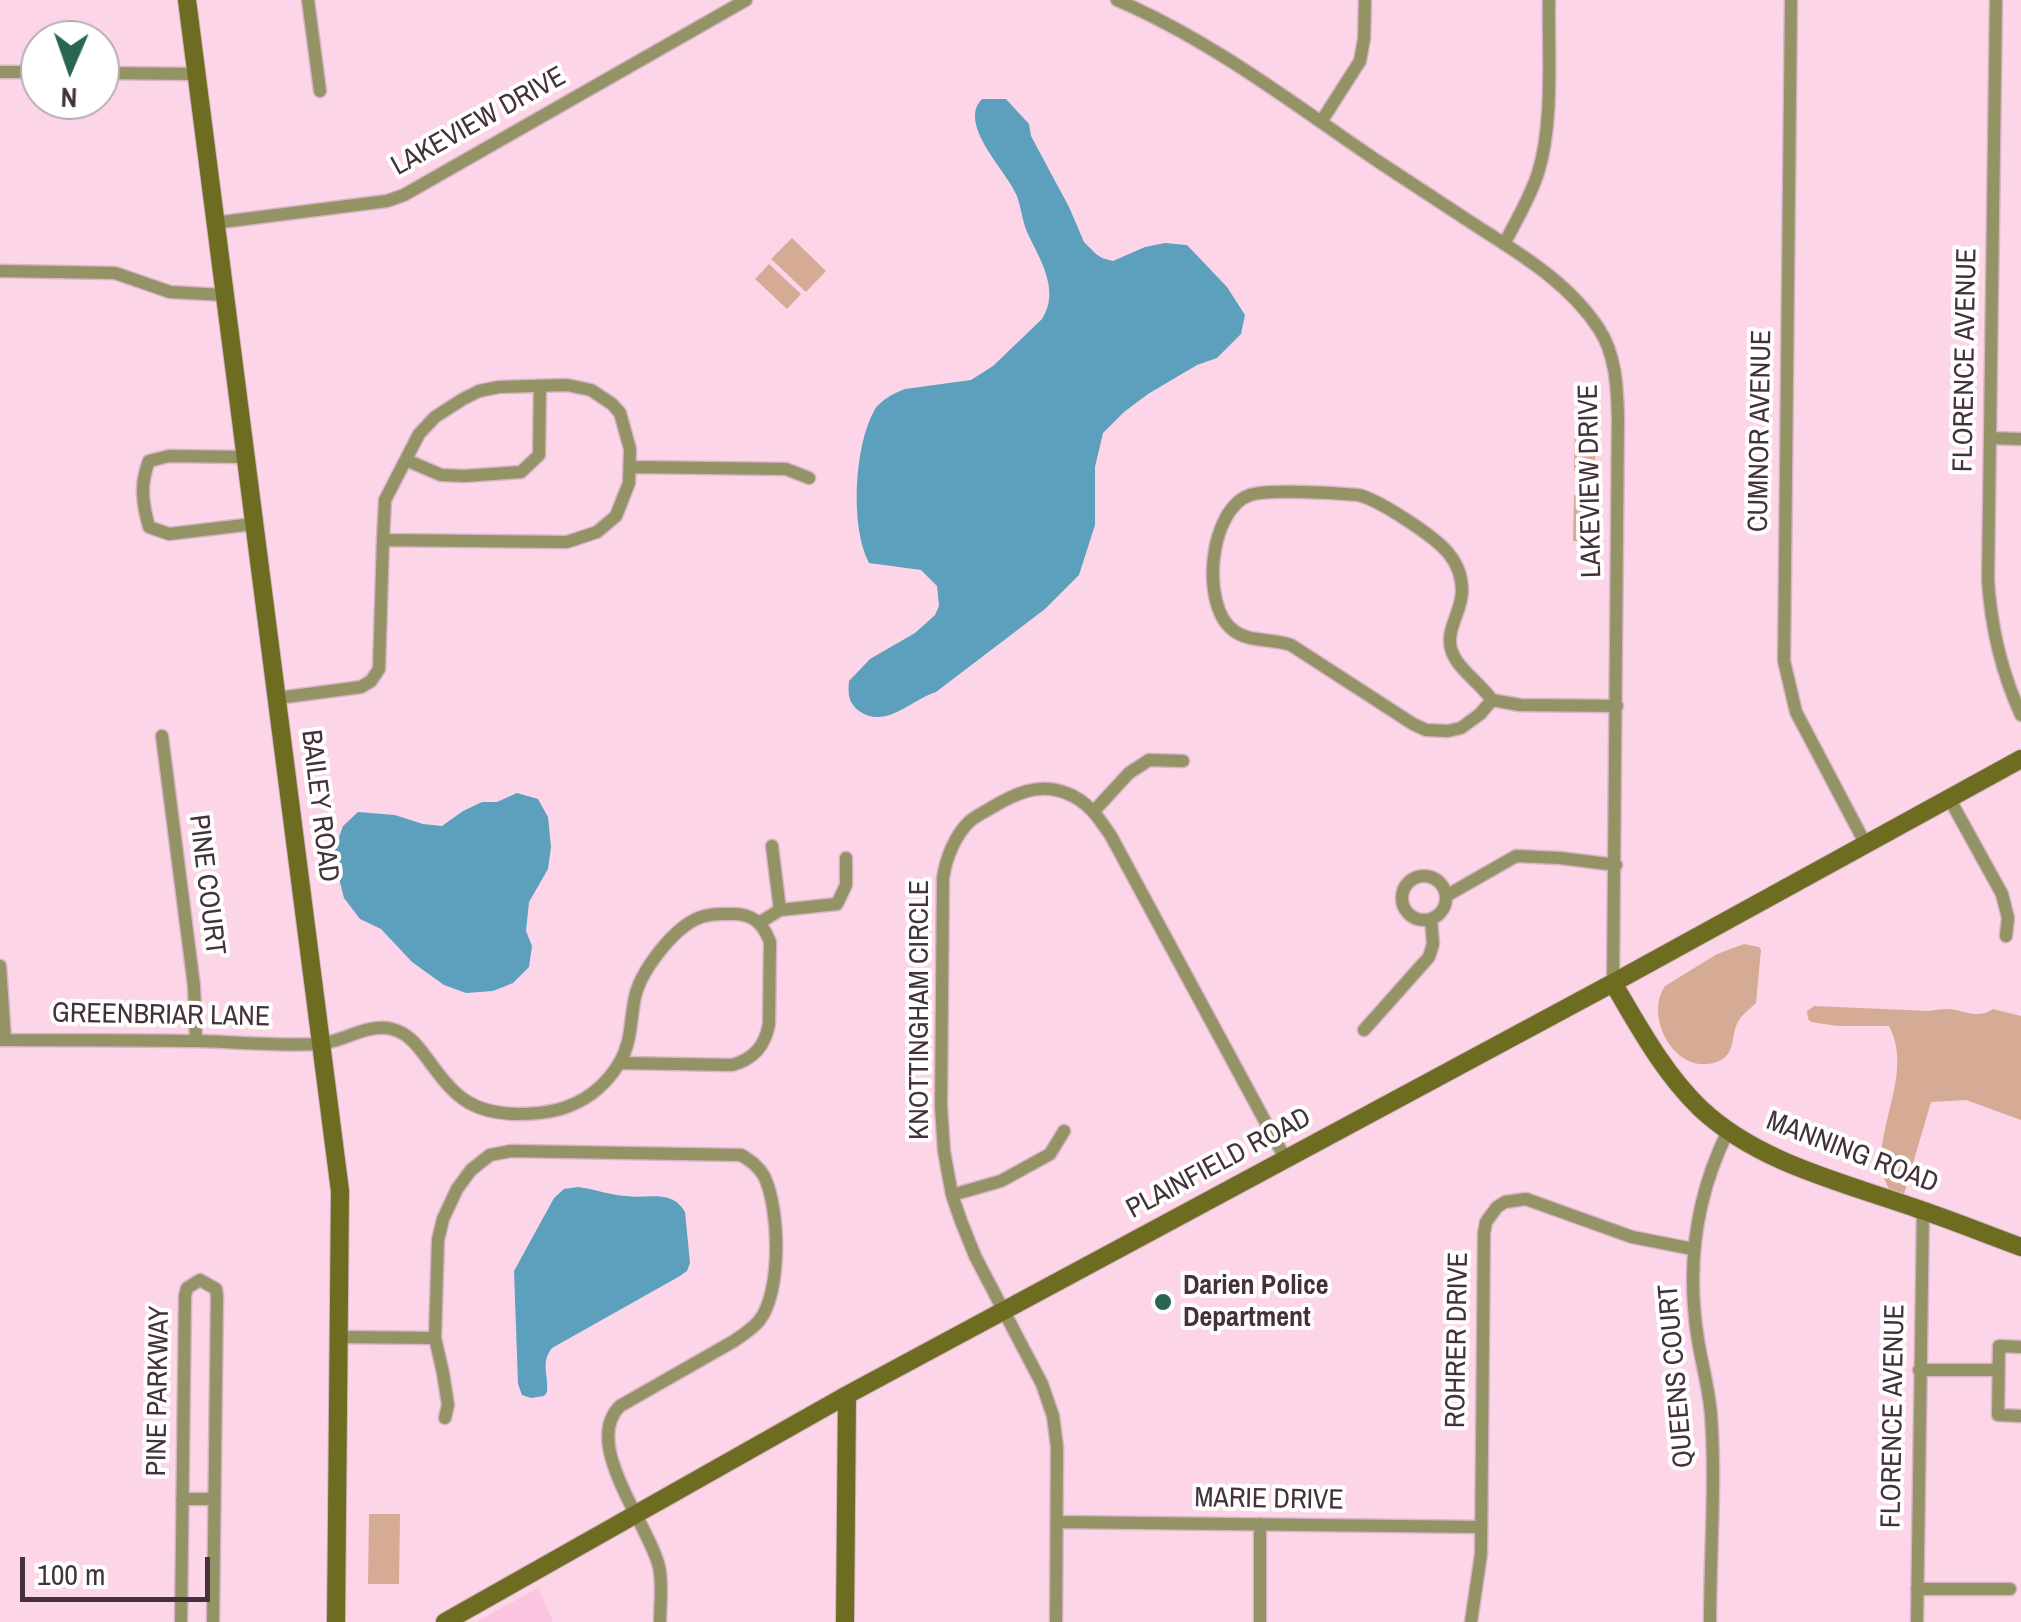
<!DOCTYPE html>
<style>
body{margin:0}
#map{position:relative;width:2021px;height:1622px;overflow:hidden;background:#fcd6e8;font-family:"Archivo Narrow",sans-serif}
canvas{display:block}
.north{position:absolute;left:20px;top:20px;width:100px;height:100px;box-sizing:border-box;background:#fff;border:2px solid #b4adb0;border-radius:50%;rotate:182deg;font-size:28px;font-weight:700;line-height:40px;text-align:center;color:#44313a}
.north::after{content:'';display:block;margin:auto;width:35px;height:45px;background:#296551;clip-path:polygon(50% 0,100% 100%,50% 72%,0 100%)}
.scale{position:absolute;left:20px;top:1557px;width:190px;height:45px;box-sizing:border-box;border:5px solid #44313a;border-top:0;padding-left:12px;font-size:30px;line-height:35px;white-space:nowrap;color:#44313a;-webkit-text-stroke:8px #fff;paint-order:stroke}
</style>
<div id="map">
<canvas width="2021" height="1622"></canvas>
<div class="north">N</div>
<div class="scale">100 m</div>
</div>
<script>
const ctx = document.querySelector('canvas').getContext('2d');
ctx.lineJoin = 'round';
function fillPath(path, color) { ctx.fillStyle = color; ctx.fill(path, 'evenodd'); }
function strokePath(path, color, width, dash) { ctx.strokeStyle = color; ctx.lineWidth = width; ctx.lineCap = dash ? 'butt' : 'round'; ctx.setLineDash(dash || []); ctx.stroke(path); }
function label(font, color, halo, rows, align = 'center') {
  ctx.font = font + ' "Archivo Narrow",sans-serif'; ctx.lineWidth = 8; ctx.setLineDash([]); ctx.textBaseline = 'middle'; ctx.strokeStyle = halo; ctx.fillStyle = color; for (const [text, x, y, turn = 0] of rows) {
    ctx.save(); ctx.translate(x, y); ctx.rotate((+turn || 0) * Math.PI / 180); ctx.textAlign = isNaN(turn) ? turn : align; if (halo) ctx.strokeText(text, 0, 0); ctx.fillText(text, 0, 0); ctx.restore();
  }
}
const built = new Path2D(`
 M 538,1588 L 553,1622 L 476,1622 Z`);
const green = new Path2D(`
 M 792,238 L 826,271 L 806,292 L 771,259 Z
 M 769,264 L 801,294 L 787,309 L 755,279 Z
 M 1575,426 L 1596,426 L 1595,471 L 1574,471 Z
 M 1574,495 L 1595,496 L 1594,541 L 1573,541 Z
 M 1744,944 L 1759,947 L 1761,950 L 1756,1003 C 1751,1008 1744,1013 1739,1020 C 1730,1034 1737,1053 1719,1061 C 1677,1079 1643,1018 1665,986 L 1717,954 Z
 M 1814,1006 L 1929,1011 C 1934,1010 1942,1009 1948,1009 C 1966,1010 1976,1020 1993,1009 L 2021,1016 L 2021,1120 L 1966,1100 L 1931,1102 L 1904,1194 L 1889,1189 C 1863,1139 1917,1080 1889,1026 L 1837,1026 L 1811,1022 L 1808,1019 L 1807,1011 Z
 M 369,1514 L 400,1514 L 399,1584 L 368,1584 Z`);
const water = new Path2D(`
 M 982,99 L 1006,99 L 1029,124 L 1031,136 L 1069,207 L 1084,242 L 1096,254 L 1102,258 L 1113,261 L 1145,247 L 1165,243 L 1187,245 L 1227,287 L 1245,315 L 1241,334 L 1217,358 L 1197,365 L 1148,394 L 1124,412 L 1103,433 L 1095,467 L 1095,525 L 1079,575 L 1045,609 L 936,692 C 912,699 886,730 859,711 C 848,702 848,694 849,681 L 870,659 L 915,633 L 935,615 L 939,606 L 937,586 L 921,570 L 869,563 C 850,527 854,447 874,411 C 879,401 894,393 905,389 L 971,380 L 993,366 L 1042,319 C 1061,290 1039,258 1027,232 C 1022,220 1021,206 1016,194 C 1006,170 957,124 982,99 Z
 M 517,793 L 538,799 L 548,817 L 551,847 L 548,869 L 529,902 L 526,931 L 532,946 L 529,967 L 513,983 L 493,991 L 466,993 L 444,985 L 412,962 L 381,929 L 360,919 L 344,898 L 333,854 L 343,826 L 358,812 L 395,815 L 423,824 L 442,826 L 463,811 L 482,802 L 497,802 Z
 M 578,1187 C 594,1189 610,1195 626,1196 C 648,1199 672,1189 685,1212 L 690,1263 L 687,1271 L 680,1276 L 552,1348 C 540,1363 549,1375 547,1392 L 544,1396 L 531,1398 L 522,1395 L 518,1384 L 514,1271 L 554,1198 L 564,1189 Z`);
const street = new Path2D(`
 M 308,0 L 320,91
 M 1117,0 C 1213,41 1296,106 1382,164 C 1414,185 1446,206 1478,227 C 1522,255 1570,284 1599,329 C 1616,355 1617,387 1618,417 L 1613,983
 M 1791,0 L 1784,661 L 1796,712 L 1865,843
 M 1996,0 L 1988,580 C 1991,628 2001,671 2021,715
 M 0,72 L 40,72
 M 100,73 L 196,74
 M 1321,122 L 1360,61 L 1364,39 L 1365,0
 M 214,223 L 387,201 L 404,195 L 746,0
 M 1504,244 C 1516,221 1530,198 1538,173 C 1554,122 1548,53 1549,0
 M 0,271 L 115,273 L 170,292 L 224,295
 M 1990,438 L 2021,439
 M 245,457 L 169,456 L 149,461 C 140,484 142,502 149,527 L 169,534 L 253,524
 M 406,460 L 441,475 L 464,476 L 521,472 L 539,455 L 540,386
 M 631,467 L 786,469 L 809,478
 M 278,698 L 361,687 L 371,681 L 379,669 L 383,540 L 567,542 L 597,532 L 616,516 L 629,483 L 630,449 L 620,413 L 612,404 L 591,390 L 567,385 L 499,387 L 479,391 L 463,399 L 435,417 L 419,434 L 385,500 L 383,540
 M 1492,700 C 1480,683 1459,670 1452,652 C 1444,631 1462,612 1462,591 C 1462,577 1458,565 1449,554 C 1436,537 1378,499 1358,495 C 1335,493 1269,489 1250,495 C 1209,509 1200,605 1233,630 C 1249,643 1273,638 1291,645 L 1413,724 L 1426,730 L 1448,731 L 1461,728 L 1480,714 L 1492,700 L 1520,705 L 1617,706
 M 162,736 L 194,986 L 196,1041
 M 1949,798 L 2002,894 L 2008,918 L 2006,936
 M 1094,811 L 1129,773 L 1149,760 L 1183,761
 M 772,846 L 780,910
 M1402 898a22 22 0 1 1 44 0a22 22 0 1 1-44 0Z
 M 1446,896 L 1516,856 L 1560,858 L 1616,865
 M 759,923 L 780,910 L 837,904 L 846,885 L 846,858
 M 0,966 L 5,1040
 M 1364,1030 L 1429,957 L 1433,944 L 1431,919
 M 0,1040 C 66,1040 131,1040 197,1041 C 237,1042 279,1046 319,1044 C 343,1042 367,1023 392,1029 C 408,1033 417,1045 426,1057 C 453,1094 468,1113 517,1114 C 535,1114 552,1113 569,1106 C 590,1098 608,1082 620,1062 C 632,1041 630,1020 635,997 C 641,970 675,926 701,917 C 711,913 721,914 731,914 C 752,913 763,923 770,942 L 769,1024 C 765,1046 754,1059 732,1065 L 619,1063
 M 952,1195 L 1001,1181 L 1050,1154 L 1064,1131
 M 338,1337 L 435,1338
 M 2021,1347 L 1999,1346 L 1998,1415 L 2021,1416
 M 1919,1370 L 1998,1370
 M 445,1418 L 448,1405 L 443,1373 L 435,1338 L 438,1240 L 443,1219 L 457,1189 L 471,1170 L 490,1155 L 511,1151 L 741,1155 C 751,1161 758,1166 764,1176 C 780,1209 782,1292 759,1321 C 752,1329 743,1335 734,1341 L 620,1406 C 581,1444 650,1526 659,1567 C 663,1584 660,1604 660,1622
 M 182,1499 L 214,1499
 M 1057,1522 L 1481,1527
 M 1917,1589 L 2010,1589
 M 181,1622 L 185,1296 L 187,1288 L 200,1280 L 216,1289 L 217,1296 L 213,1622
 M 1056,1622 L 1057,1447 L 1053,1416 L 1042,1384 L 975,1256 L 961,1221 L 952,1195 L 944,1151 L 941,1106 L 943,878 C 946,858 955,835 970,821 C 976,816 984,812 991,808 C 1014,794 1039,782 1066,793 C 1088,801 1099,818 1111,836 L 1286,1160
 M 1260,1622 L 1260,1524
 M 1471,1622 L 1481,1554 L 1484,1233 L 1486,1222 L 1497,1207 L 1505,1202 L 1526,1199 L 1632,1237 L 1693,1249
 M 1710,1622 C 1710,1553 1716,1484 1711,1415 C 1709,1389 1702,1365 1698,1340 C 1686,1267 1696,1196 1728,1131
 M 1917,1622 L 1923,1210`);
const secondary = new Path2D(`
 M 187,0 L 340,1191 L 336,1622
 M 1613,983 C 1639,1027 1663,1072 1700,1108 C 1759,1164 1846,1183 1921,1210 C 1954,1221 1988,1235 2021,1247
 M 445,1622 L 847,1395 L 1613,983 L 2021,759
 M 845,1622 L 847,1395`);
const markers = [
 [1163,1302,10,"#296551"]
];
const streetNames = [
 ["LAKEVIEW DRIVE",479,122,-29],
 ["FLORENCE AVENUE",1966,360,-89],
 ["CUMNOR AVENUE",1761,431,-89],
 ["LAKEVIEW DRIVE",1591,481,-91],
 ["BAILEY ROAD",319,806,83],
 ["PINE COURT",206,885,83],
 ["KNOTTINGHAM CIRCLE",920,1010,-90],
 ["GREENBRIAR LANE",161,1016,1],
 ["MANNING ROAD",1852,1153,21],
 ["PLAINFIELD ROAD",1219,1164,-28],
 ["ROHRER DRIVE",1458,1340,-89],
 ["QUEENS COURT",1677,1376,-95],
 ["PINE PARKWAY",159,1391,-89],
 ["FLORENCE AVENUE",1894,1416,-89],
 ["MARIE DRIVE",1269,1500,1]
];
const poiNames = [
 ["Darien Police",1183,1286],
 ["Department",1183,1318]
];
fillPath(built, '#fbc4df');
fillPath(green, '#d6ab96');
fillPath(water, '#5da0be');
strokePath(street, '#d7b5c5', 15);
strokePath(secondary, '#d7b5c5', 20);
strokePath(street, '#939366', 12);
strokePath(secondary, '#6e6c21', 18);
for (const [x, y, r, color] of markers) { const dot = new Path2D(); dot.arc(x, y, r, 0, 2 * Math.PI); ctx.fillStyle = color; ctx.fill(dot); strokePath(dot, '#fff', 4); }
label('28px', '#44313a', '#fff', streetNames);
label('bold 28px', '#44313a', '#fff', poiNames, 'left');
</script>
